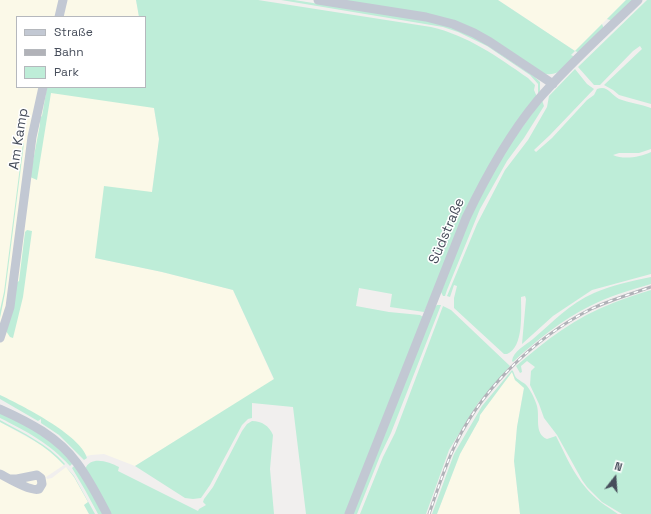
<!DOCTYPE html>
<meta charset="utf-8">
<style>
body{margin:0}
#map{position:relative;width:651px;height:514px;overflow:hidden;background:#f1efee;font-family:"Space Grotesk",sans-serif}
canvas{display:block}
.legend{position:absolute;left:16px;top:16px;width:130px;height:72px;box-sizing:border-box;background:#fff;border:1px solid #b5b8bd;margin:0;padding:5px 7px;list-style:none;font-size:12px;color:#474e5b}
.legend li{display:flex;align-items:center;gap:8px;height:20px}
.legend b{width:20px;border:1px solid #b5b8bd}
.north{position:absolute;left:595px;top:458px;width:40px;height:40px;-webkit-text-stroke:3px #fff;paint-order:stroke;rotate:17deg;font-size:11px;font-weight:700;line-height:16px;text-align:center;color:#474e5b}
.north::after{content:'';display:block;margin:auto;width:14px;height:18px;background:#474e5b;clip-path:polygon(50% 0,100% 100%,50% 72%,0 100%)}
</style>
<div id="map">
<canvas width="651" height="514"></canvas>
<ul class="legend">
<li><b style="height:5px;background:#c2c8d3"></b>Straße</li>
<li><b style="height:5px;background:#b1b2b8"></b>Bahn</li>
<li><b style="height:11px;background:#beedd8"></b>Park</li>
</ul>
<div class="north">N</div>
</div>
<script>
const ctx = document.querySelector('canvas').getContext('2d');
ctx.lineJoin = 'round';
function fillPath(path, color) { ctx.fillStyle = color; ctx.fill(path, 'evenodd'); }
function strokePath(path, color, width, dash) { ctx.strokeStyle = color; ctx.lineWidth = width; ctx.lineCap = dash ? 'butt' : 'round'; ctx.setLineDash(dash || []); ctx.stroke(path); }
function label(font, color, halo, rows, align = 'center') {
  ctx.font = font + ' "Space Grotesk",sans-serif'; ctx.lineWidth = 3; ctx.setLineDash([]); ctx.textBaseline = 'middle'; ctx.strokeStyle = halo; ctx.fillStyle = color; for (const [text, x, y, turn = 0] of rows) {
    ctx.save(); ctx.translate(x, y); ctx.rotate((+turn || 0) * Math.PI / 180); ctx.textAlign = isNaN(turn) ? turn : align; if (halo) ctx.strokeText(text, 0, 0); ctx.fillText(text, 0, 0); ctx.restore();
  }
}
const commercial = new Path2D(`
 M 0,0 L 136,0 L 139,17 L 17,17 L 17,87 L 145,87 L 154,108 L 159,139 L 152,192 L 95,258 L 162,272 L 233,290 L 274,380 L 135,466 L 104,454 L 91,455 L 87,456 L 73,440 L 59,429 L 0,395 Z
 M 498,0 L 626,0 L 575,51 Z
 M 512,372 L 515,380 L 524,387 L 517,427 L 514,461 L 520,514 L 437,514 L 460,454 L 479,420 L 480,415 Z
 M 0,422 L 43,446 L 58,459 L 64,465 L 46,477 L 47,479 L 52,478 L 66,467 L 74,477 L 88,502 L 84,505 L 89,514 L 0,514 Z`);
const green = new Path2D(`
 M 136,0 L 258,0 L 431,27 C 469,36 496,56 528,78 L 535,85 L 534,90 L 537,97 L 500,147 L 424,312 L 390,307 L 392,294 L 359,288 L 356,306 L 389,312 L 420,315 L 423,317 L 346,514 L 306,514 L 293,407 L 252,403 L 252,418 L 248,419 L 242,425 L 210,485 L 201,498 L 193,499 L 185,498 L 135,466 L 274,379 L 233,290 L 162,272 L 95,258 L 104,186 L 152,192 L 159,139 L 154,108 L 51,93 L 37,180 L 30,177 L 40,124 L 39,118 L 42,116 L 47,87 L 145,87 L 145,17 L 139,17 Z
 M 281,0 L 294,0 L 434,22 L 448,26 L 474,36 L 535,77 L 540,82 L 540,92 L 539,94 L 538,93 L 538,84 L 530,75 L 487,46 L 458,32 L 443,27 Z
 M 336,0 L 498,0 L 575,51 L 602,24 L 604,29 L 580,53 L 575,51 L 571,55 L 575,57 C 564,67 558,78 542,73 L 475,30 Z
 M 626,0 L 634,0 L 613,21 L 607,19 Z
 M 647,0 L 651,0 L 651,104 L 619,95 L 613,90 L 604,85 L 642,49 L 640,46 L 633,51 L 600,85 L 594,85 L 578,67 Z
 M 575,69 L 587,84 L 594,89 L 550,135 L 534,150 L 536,152 L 552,138 L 587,100 L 594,95 L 597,89 C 608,85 610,94 619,99 C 629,103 641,104 651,108 L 651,149 L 639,153 L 619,153 L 613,155 C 624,160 640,157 651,152 L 651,274 L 592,290 L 553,316 L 522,344 L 526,299 L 525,296 L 521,297 C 521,313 524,347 507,354 L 504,354 L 454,308 L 454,298 L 457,286 L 454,285 L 450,297 L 447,296 L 477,224 L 505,170 L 528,140 L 547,107 L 549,96 Z
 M 542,100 L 544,106 L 524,138 L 507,161 L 480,209 L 447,290 L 445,296 L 443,296 L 441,292 L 469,219 L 505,151 Z
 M 23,143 L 24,143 L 5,293 L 0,318 L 0,310 L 4,292 Z
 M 27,230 L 32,231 L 23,297 L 13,338 L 10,337 L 6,331 L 16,283 L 19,281 L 25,232 Z
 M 651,277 L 651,284 C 631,290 609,296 590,306 C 562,320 537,340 513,362 L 512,361 C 513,351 526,345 533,339 C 552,323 570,303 594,293 C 612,285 632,281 651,277 Z
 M 651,290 L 651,514 L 622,514 L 602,502 L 587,487 L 582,480 L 557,435 L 544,418 L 539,404 L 530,385 L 531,371 L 535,367 L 527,361 L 521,366 L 522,372 L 520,373 L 516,366 C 546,340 576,317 613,303 C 625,298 638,294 651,290 Z
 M 437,305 L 441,305 L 391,433 L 380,456 L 357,514 L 352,514 L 435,307 Z
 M 443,306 L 451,310 L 510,366 L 478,403 L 449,450 L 426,514 L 360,514 L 383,457 L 395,433 Z
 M 512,370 C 514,372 514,374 515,376 C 517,380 524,382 527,386 C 531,391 535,399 537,406 C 540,417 534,434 547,439 L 556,436 C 565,454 573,473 586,488 C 595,499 606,506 618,514 L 520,514 L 514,461 L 517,427 L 524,388 L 515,380 L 512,372 L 480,415 L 479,420 L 460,454 L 437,514 L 432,514 L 454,454 L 482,406 Z
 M 0,395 C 21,405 81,435 87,458 L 84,460 L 59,435 L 41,423 L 41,419 L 38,421 L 0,399 Z
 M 0,412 L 21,422 L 53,443 L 73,463 L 70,466 C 49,443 28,432 0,418 Z
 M 0,420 C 23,433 48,444 65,464 L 64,465 C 46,445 23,434 0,422 Z
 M 252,421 C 262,421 269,426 273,435 L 270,469 L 274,514 L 110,514 L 85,469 C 91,455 109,462 119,467 L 118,471 L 198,511 L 199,509 L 206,505 L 203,502 L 204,499 L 213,487 L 242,431 L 247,424 Z
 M 75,465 L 104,514 L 98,514 L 85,490 L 72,468 Z
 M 66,467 L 74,476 L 95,514 L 89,514 L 84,505 L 88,502 L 74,477 Z`);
const minor = new Path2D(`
 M 318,0 L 426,17 L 453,24 L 474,33 L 490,42 L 553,84
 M 59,17 L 63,0
 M 0,338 L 10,307 L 32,137 L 43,87
 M 0,409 C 29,422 58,437 77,463 C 89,479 98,497 107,514
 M 0,474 C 8,478 31,492 39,489 L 42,484 L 41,478 L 37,475 L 17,479 L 10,479
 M 349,514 L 466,218 C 486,176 508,136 537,101 C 568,65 604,33 638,0`);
const rail = new Path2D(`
 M 429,514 C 436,494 443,473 451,454 C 477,393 532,339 591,309 C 610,300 631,294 651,287`);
const streetNames = [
 ["Am Kamp",19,139,-81],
 ["Südstraße",447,231,-67]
];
fillPath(commercial, '#fbf9e8');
fillPath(green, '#beedd8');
strokePath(minor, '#c2c8d3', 9);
strokePath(rail, '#b1b2b8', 3);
strokePath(rail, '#fff', 1.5, [4.5]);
label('14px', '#474e5b', '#fff', streetNames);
</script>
